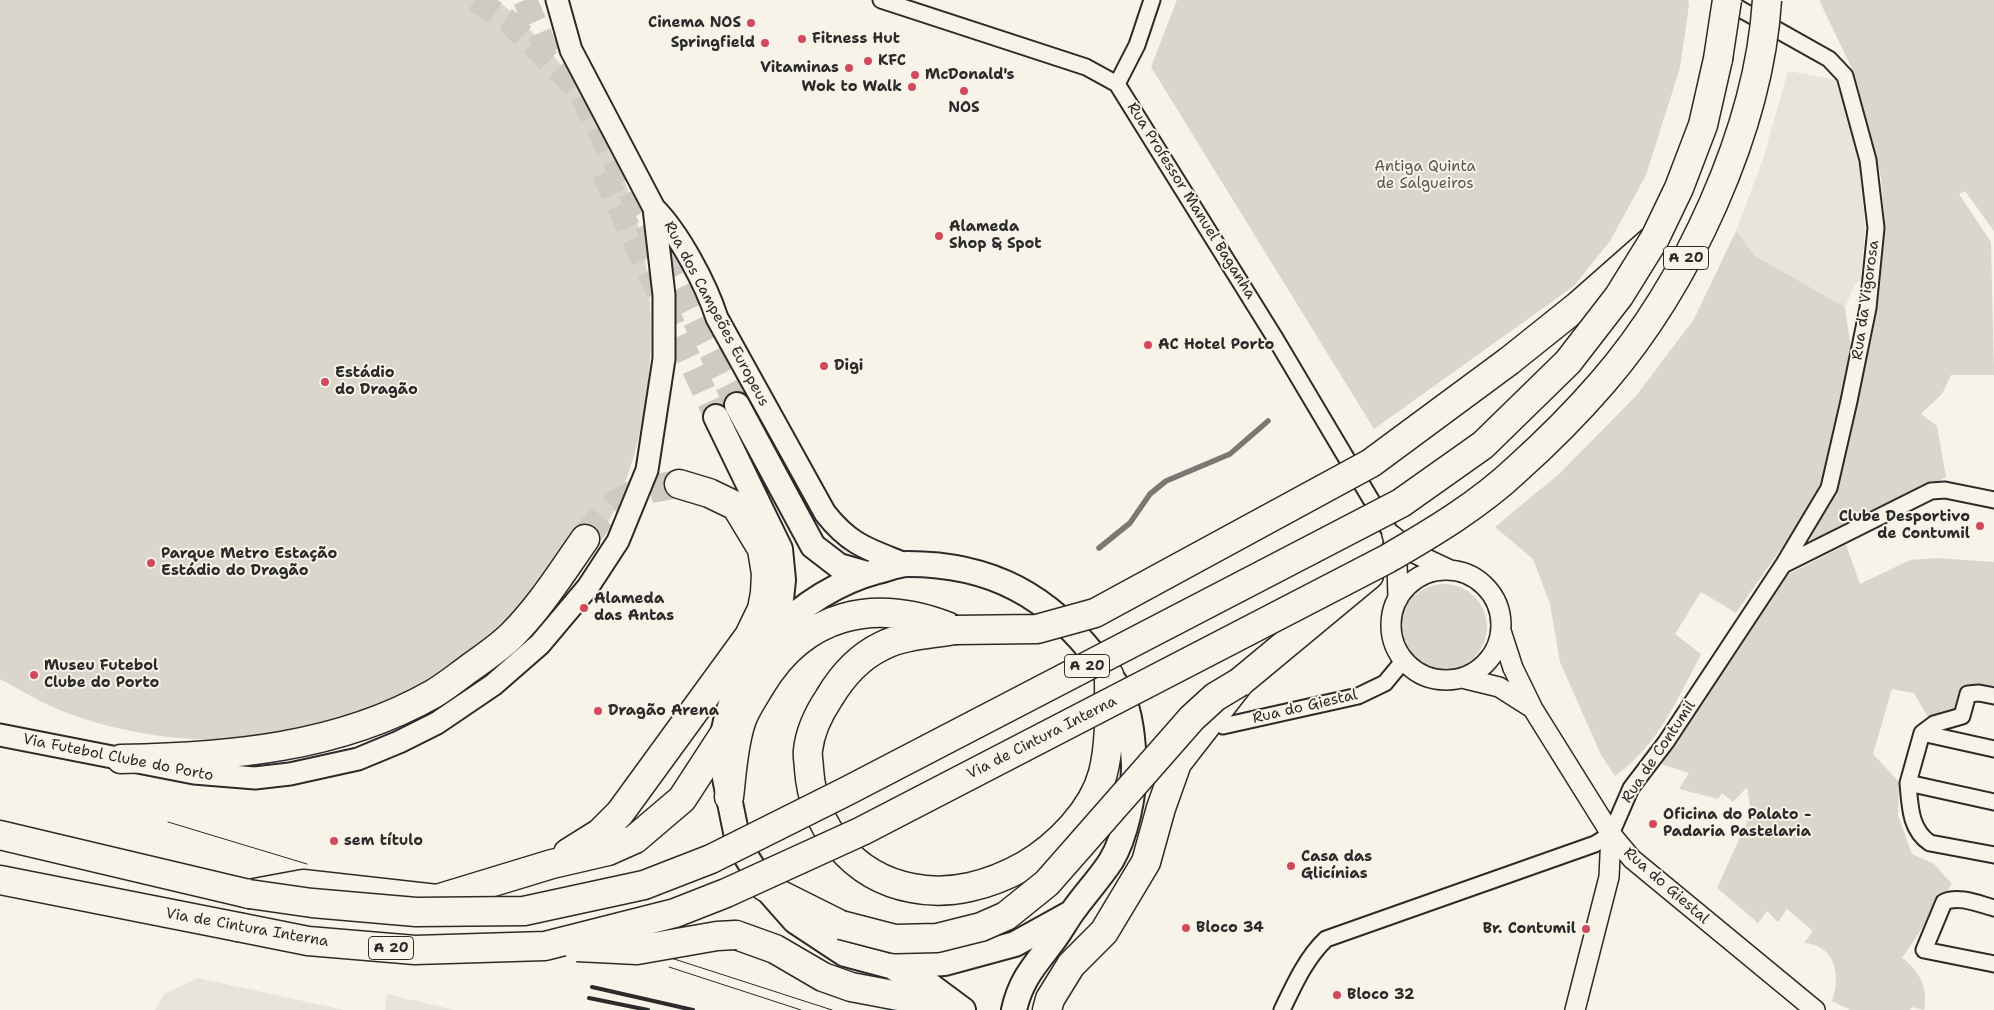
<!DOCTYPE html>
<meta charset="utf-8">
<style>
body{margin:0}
canvas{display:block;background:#f7f3e8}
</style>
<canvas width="1994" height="1010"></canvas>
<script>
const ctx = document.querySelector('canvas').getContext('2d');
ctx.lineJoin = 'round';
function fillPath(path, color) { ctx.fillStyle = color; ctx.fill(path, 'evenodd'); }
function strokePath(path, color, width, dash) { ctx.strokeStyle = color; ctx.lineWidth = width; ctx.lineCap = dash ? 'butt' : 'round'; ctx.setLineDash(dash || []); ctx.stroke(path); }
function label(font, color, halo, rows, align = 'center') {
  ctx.font = font + ' "Shantell Sans",sans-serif'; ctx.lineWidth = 4; ctx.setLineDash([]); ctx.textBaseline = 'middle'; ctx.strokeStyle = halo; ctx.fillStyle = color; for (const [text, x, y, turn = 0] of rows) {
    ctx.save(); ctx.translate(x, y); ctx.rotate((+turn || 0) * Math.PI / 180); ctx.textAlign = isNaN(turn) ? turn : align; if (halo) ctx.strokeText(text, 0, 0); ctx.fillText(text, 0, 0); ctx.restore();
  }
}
const built = new Path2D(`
 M 1788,71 L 1838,80 L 1859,159 L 1865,227 L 1861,280 L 1855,284 L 1845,307 L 1755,256 L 1736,231 L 1763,159 Z
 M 198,978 L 344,1010 L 155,1010 L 164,994 Z
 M 387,994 L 454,1010 L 385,1010 Z`);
const green = new Path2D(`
 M 0,0 L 497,0 C 657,128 696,369 597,545 L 572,531 C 549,568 524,605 491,634 C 376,736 223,765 78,717 C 51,708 25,693 0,679 Z
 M 1177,0 L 1688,0 L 1689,5 L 1680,68 L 1646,175 L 1610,241 L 1574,286 L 1374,429 L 1151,67 Z
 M 1819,0 L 1994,0 L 1994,231 L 1965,191 L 1959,194 L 1991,242 L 1994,375 L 1951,375 L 1942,394 L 1921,414 L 1937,426 L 1946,477 L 1809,542 L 1834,492 L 1874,328 L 1885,229 L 1881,177 L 1855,75 Z
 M 1736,231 L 1755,256 L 1845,307 L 1852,356 L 1824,480 L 1799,523 L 1736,613 L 1701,592 L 1675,634 L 1701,654 C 1679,697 1656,748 1615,776 L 1601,755 L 1560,662 L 1550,604 L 1533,559 L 1495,527 L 1559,474 L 1636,396 L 1694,319 Z
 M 1846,545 L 1860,584 L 1910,560 L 1937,558 L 1994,562 L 1994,687 L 1968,688 L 1961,713 L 1929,719 L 1914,693 L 1892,689 L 1873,754 L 1899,782 L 1898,815 L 1912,854 L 1934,864 L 1952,884 L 1902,958 C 1919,970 1929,989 1924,1010 L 1912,1007 L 1910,1010 L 1850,1010 L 1832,1001 C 1841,976 1836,945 1804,943 L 1813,931 L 1787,909 L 1778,922 L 1767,911 L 1758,923 L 1717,888 L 1751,813 L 1747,787 L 1733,802 L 1722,793 L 1718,799 L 1679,789 L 1689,773 L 1661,764 L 1783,577 Z
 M1401 627a43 43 0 1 1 86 0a43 43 0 1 1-86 0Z`);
const stream = new Path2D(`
 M 1099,548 L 1130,523 L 1150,494 L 1166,481 L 1230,454 L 1268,421`);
const primaryTunnel = new Path2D(`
 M 475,0 L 508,21 L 579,90 L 737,405
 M 525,0 L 548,53
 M 603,173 L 716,417`);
const motorwayTunnel = new Path2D(`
 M 585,539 C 612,498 631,491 679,484`);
const minor = new Path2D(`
 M 881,0 L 1086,67 L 1117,84 L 1275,338 L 1392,535
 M 1724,0 L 1829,59 L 1845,76 L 1868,160 L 1876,228 L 1868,308 L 1849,401 L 1829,488 L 1783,565
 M 1117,84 L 1137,45 L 1152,0
 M 1994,696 L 1979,693 L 1968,694 L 1962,716 L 1934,724 L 1922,733 L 1994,749
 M 1223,726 L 1358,696 L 1385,683 L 1404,660
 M 1908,783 L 1922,733
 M 1994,802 L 1908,783 C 1910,806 1910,830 1930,843 L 1994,855
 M 1994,908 C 1979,904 1959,895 1944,902 L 1924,950 L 1994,964
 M 1282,1010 C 1294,985 1306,958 1326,939 L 1595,844 L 1611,834 L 1631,788 L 1666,742 L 1783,565 L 1931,491 L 1945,490 L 1994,500`);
const tertiary = new Path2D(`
 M 1392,535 L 1414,553 L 1450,570
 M 1393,544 L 1397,562 L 1398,599
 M1391 625a55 55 0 1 1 110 0a55 55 0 1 1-110 0Z
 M 1501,631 L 1513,668 L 1533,709 L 1611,834 L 1632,859 L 1815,1010
 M 1462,678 L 1499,687 L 1532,708
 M 1575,1010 L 1609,877 L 1611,834`);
const secondary = new Path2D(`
 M 557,0 L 571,50 L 654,208 C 679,233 706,284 717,318 L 825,513 C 850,545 868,549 905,564
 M 0,735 L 194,773 L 255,778 L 290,774 L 358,759 L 399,742 L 437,723 L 493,685 L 540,644 L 588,587 L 618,541 L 647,470 L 664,359 L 664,295 L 654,208`);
const primary = new Path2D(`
 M 737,405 L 813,546 L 839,566 L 867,574
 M 716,417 L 780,549 L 783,580 L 781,599 L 770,635
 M 722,745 C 729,662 800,592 878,571 C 887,569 898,564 908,564 C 991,564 1050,596 1099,662 C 1106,671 1115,681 1120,691 C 1131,712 1133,743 1134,766 C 1134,795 1126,836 1111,861 C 1100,878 1085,894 1073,911 C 1065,922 1059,934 1050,945 C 1033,967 1020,982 1014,1010
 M 725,778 L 736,832 L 747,858 L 765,887 L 795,921 L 845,954 L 890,966 L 945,963 L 1015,944 L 1071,913
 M 894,968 L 905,975 L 924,981 L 963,1010`);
const motorway = new Path2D(`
 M 1509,361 L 1579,305 L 1655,238 L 1679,188 L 1703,125 L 1718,59
 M 955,630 C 932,634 903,635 882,646 C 859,657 842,676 829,698 C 819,713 810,732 808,750 C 807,756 809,763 809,769 C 813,827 853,877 912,888 C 950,896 990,885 1024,866 C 1057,847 1093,811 1103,773 C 1111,741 1109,708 1109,675
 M 121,759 C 228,757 338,748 433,694 C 445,687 456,678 467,670 C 482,659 499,648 512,635 C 540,607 562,572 585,539
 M 729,797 C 732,773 733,746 741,722 C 745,709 754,697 761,685 C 804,614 873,597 949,627
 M 0,835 L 249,894 L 303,884 L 437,899 L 552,864 L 608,851 L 635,839 L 682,799 L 723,736
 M 568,853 L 600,833 L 620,813 L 749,636 L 762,609 L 765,593 L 766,574 L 762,549 L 736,506 L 709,493 L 679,484
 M 0,880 L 238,927
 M 765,887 L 841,925
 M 736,935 L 775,949 L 823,977 L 851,987 L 909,998 L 931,1010
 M 1047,1010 L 1050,999 L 1071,965 L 1104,932 L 1146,862 L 1161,808 L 1177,763 L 1240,682 L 1369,575`);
const tram = new Path2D(`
 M 168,822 L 307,864
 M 671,958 L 832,1010
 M 669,967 L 801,1010`);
const rail = new Path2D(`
 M 592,987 L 693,1010
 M 589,998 L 648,1010`);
const motorwayBridge = new Path2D(`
 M 1718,59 L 1727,0
 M 955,630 L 1037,629 L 1095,613 L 1371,463 L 1509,361
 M 249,894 L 312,903 L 416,912 L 524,911 L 644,885 L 711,859 L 847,791 L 1401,503 L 1483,445 L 1568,362 L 1619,296 L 1655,238
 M 841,925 L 895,939 L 937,938 L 981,927 L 1006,916 L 1047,883 L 1192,718 L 1215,697 L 1240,682
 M 238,927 L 308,941 L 415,950 L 545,946 L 675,913 L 726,893 L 862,831 L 1387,559 C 1432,533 1479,505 1517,469 C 1546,443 1576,413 1602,383 C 1687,285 1759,130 1767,0
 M 577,947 L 637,950 L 717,936 L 736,935`);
const markers = [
 [751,23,5,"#d1495b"],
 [802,39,5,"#d1495b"],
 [765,43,5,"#d1495b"],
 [868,61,5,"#d1495b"],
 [849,68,5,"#d1495b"],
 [915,75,5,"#d1495b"],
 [912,87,5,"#d1495b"],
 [964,91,5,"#d1495b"],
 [939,236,5,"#d1495b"],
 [1148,345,5,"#d1495b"],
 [824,366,5,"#d1495b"],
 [325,382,5,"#d1495b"],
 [1980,526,5,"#d1495b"],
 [151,563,5,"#d1495b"],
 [584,608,5,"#d1495b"],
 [34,675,5,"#d1495b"],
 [598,711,5,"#d1495b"],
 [1653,824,5,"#d1495b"],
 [334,841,5,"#d1495b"],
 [1291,866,5,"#d1495b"],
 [1186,928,5,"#d1495b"],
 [1586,929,5,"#d1495b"],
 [1337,995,5,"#d1495b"]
];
const shields = [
 [1686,258,45],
 [1087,666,45],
 [391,948,45]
];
const shieldNames = [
 ["A 20",1686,258],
 ["A 20",1087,666],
 ["A 20",391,948]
];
const poiNames = [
 ["Cinema NOS",741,23,"right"],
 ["Fitness Hut",812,39],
 ["Springfield",755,43,"right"],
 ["KFC",878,61],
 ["Vitaminas",839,68,"right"],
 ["McDonald's",925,75],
 ["Wok to Walk",902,87,"right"],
 ["NOS",964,108,"center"],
 ["Alameda",949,227],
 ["Shop & Spot",949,244],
 ["AC Hotel Porto",1158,345],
 ["Digi",834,366],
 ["Estádio",335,373],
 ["do Dragão",335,390],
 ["Clube Desportivo",1970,517,"right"],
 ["de Contumil",1970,534,"right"],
 ["Parque Metro Estação",161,554],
 ["Estádio do Dragão",161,571],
 ["Alameda",594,599],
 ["das Antas",594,616],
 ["Museu Futebol",44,666],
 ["Clube do Porto",44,683],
 ["Dragão Arena",608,711],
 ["Oficina do Palato -",1663,815],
 ["Padaria Pastelaria",1663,832],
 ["sem título",344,841],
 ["Casa das",1301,857],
 ["Glicínias",1301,874],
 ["Bloco 34",1196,928],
 ["Br. Contumil",1576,929,"right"],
 ["Bloco 32",1347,995]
];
const parkNames = [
 ["Antiga Quinta",1425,167],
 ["de Salgueiros",1425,184]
];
const streetNames = [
 ["Rua Professor Manuel Baganha",1191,201,58],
 ["Rua da Vigorosa",1866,300,-82],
 ["Rua dos Campeões Europeus",716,314,62],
 ["Rua do Giestal",1305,707,-13],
 ["Via de Cintura Interna",1042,738,-27],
 ["Rua de Contumil",1659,752,-56],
 ["Via Futebol Clube do Porto",118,758,11],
 ["Rua do Giestal",1666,886,41],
 ["Via de Cintura Interna",247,928,10]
];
fillPath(built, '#e8e4da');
fillPath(green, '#dad6cc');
strokePath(stream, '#7a7874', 5.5);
strokePath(primaryTunnel, '#cecbc2', 24, [24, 12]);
strokePath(motorwayTunnel, '#cecbc2', 28, [28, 14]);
strokePath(minor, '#2b2b2b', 19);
strokePath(tertiary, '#2b2b2b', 22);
strokePath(secondary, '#2b2b2b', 25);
strokePath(primary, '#2b2b2b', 28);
strokePath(motorway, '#2b2b2b', 31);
strokePath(minor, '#f7f3e8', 15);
strokePath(tertiary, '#f7f3e8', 19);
strokePath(secondary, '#f7f3e8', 21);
strokePath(primary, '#f7f3e8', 24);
strokePath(motorway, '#f7f3e8', 28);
strokePath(tram, '#2b2b2b', 1);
strokePath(rail, '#2b2b2b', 4);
strokePath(motorwayBridge, '#2b2b2b', 31, []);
strokePath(motorwayBridge, '#f7f3e8', 28);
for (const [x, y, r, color] of markers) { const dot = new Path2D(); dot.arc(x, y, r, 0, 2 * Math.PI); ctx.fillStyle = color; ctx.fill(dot); strokePath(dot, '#f7f3e8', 2); }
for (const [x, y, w] of shields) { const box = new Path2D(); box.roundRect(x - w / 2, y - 11.5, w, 23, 4); ctx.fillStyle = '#f7f3e8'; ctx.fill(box); strokePath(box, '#2b2b2b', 1); }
label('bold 14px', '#2b2b2b', null, shieldNames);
label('bold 15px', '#2b2b2b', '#f7f3e8', poiNames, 'left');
label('15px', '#575653', '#f7f3e8', parkNames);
label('15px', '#2b2b2b', '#f7f3e8', streetNames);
</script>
